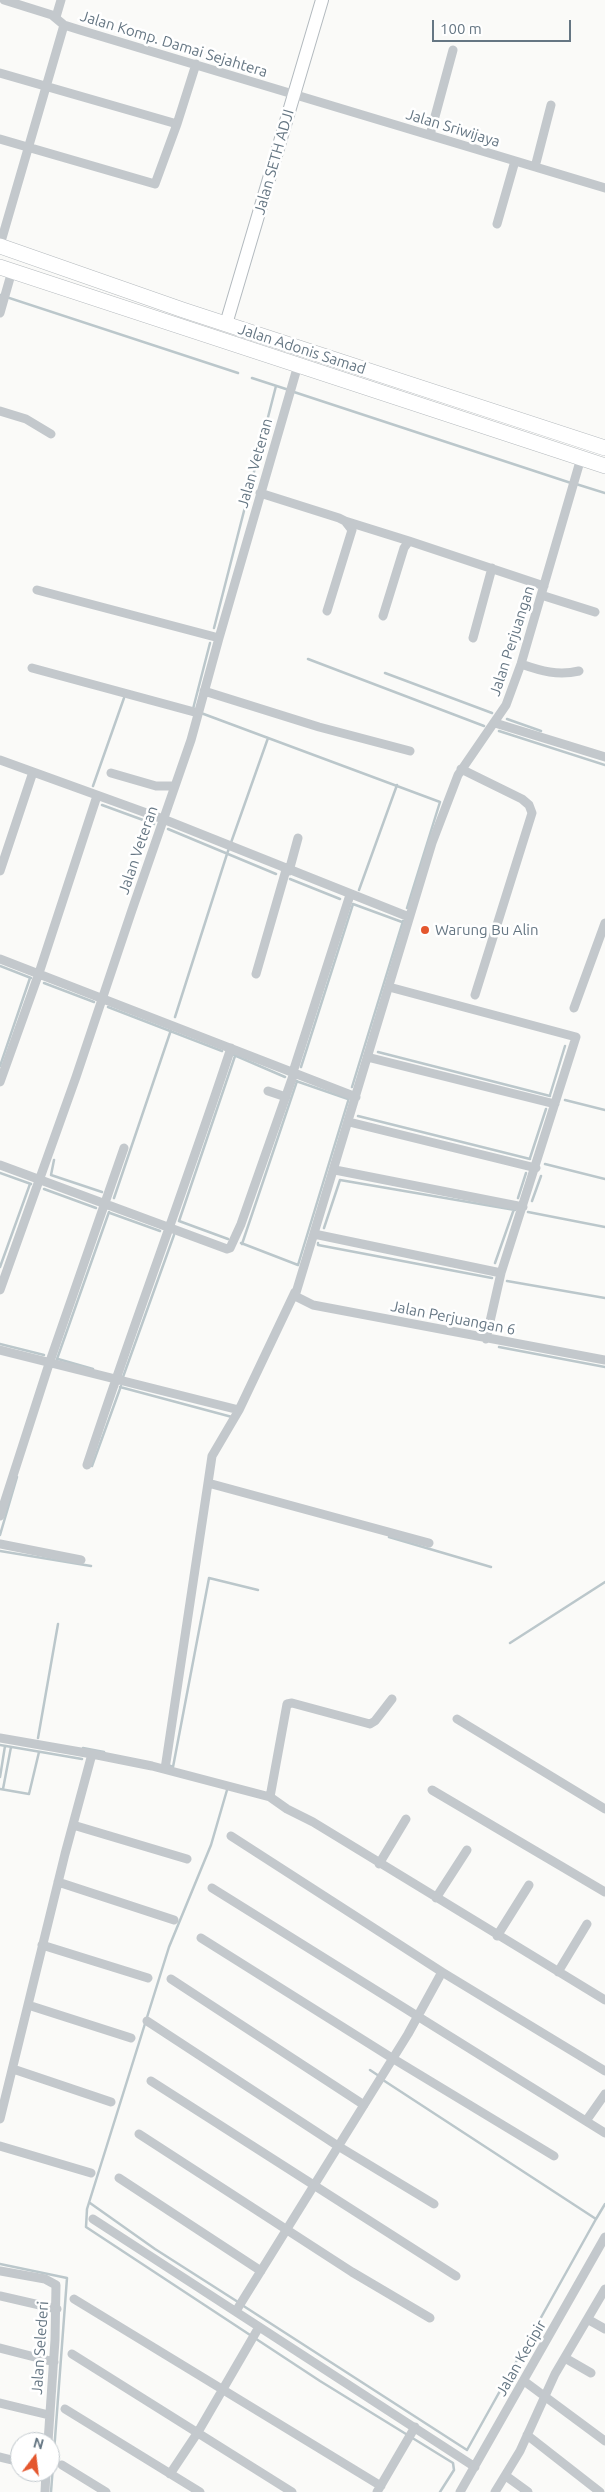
<!DOCTYPE html>
<style>
body{margin:0}
#map{position:relative;width:605px;height:2492px;overflow:hidden;background:#fafaf8;font-family:Ubuntu,sans-serif}
canvas{display:block}
.north{position:absolute;left:10px;top:2432px;width:50px;height:50px;box-sizing:border-box;background:#fff;border:1px solid #c1c8cd;border-radius:50%;rotate:15deg;font-size:14px;font-weight:700;line-height:20px;text-align:center;color:#657683}
.north::after{content:'';display:block;margin:auto;width:18px;height:22px;background:#e4572e;clip-path:polygon(50% 0,100% 100%,50% 72%,0 100%)}
.scale{position:absolute;left:432px;top:20px;width:139px;height:22px;box-sizing:border-box;border:2px solid #657683;border-top:0;padding-left:6px;font-size:15px;line-height:18px;white-space:nowrap;color:#657683;-webkit-text-stroke:4px #fff;paint-order:stroke}
</style>
<div id="map">
<canvas width="605" height="2492"></canvas>
<div class="north">N</div>
<div class="scale">100 m</div>
</div>
<script>
const ctx = document.querySelector('canvas').getContext('2d');
ctx.lineJoin = 'round';
function strokePath(path, color, width, dash) { ctx.strokeStyle = color; ctx.lineWidth = width; ctx.lineCap = dash ? 'butt' : 'round'; ctx.setLineDash(dash || []); ctx.stroke(path); }
function label(font, color, halo, rows, align = 'center') {
  ctx.font = font + ' Ubuntu,sans-serif'; ctx.lineWidth = 5; ctx.setLineDash([]); ctx.textBaseline = 'middle'; ctx.strokeStyle = halo; ctx.fillStyle = color; for (const [text, x, y, turn = 0] of rows) {
    ctx.save(); ctx.translate(x, y); ctx.rotate((+turn || 0) * Math.PI / 180); ctx.textAlign = isNaN(turn) ? turn : align; if (halo) ctx.strokeText(text, 0, 0); ctx.fillText(text, 0, 0); ctx.restore();
  }
}
const stream = new Path2D(`
 M 0,295 L 238,373
 M 252,378 L 289,390
 M 294,392 L 571,483
 M 576,484 L 605,493
 M 214,628 L 276,386
 M 308,659 L 484,726
 M 385,673 L 492,713
 M 193,709 L 210,643
 M 201,713 L 440,802 L 407,908
 M 507,719 L 541,731
 M 499,731 L 605,765
 M 93,786 L 124,698
 M 102,805 L 154,824
 M 168,829 L 276,874
 M 290,879 L 340,899
 M 359,890 L 397,785
 M 353,904 L 402,922
 M 0,966 L 31,978
 M 44,983 L 94,1002
 M 108,1007 L 222,1051
 M 175,1017 L 227,854 L 268,738
 M 378,1052 L 550,1096
 M 234,1055 L 285,1077
 M 0,1066 L 30,978
 M 301,1067 L 353,904
 M 296,1081 L 348,1099
 M 352,1087 L 403,921
 M 550,1095 L 565,1046
 M 565,1100 L 605,1110
 M 358,1116 L 530,1159
 M 530,1158 L 546,1109
 M 54,1160 L 51,1175 L 102,1192
 M 545,1164 L 605,1179
 M 0,1173 L 31,1184
 M 44,1189 L 96,1208
 M 114,1198 L 171,1030
 M 518,1198 L 526,1173
 M 532,1201 L 541,1176
 M 528,1212 L 605,1227
 M 110,1213 L 160,1231
 M 179,1221 L 235,1056
 M 179,1221 L 228,1239
 M 324,1228 L 340,1180 L 515,1210
 M 241,1243 L 298,1265 L 349,1098
 M 318,1243 L 318,1245 L 492,1278
 M 242,1244 L 297,1081
 M 495,1263 L 514,1209
 M 0,1267 L 30,1184
 M 507,1281 L 605,1298
 M 0,1344 L 44,1355
 M 499,1347 L 605,1367
 M 57,1359 L 109,1212
 M 58,1359 L 93,1369
 M 123,1377 L 174,1235
 M 120,1387 L 232,1417
 M 92,1466 L 121,1386
 M 0,1535 L 17,1477
 M 389,1537 L 491,1567
 M 0,1551 L 91,1566
 M 510,1643 L 605,1582
 M 38,1738 L 58,1624
 M 0,1745 L 82,1759
 M 83,1748 L 104,1752
 M 168,1765 L 173,1767 L 209,1578 L 258,1590
 M 0,1777 L 5,1746
 M 0,1789 L 29,1794 L 39,1752
 M 3,1789 L 11,1747
 M 227,1790 L 211,1845 L 169,1947 L 87,2209 L 86,2227 L 320,2381 L 453,2463 L 454,2470 L 440,2492
 M 370,2070 L 379,2076
 M 383,2080 L 596,2219 L 605,2204
 M 90,2203 L 155,2249 L 238,2302
 M 0,2264 L 67,2278 L 51,2492
 M 242,2305 L 467,2450 L 596,2219`);
const street = new Path2D(`
 M 4,0 L 52,15 L 64,25 L 80,30 L 605,188
 M 56,17 L 61,0
 M 0,73 L 177,124
 M 430,135 L 453,50
 M 0,139 L 155,184 L 177,124 L 196,64
 M 535,167 L 551,105
 M 497,224 L 515,161
 M 0,245 L 64,25
 M 0,313 L 12,271
 M 0,411 L 26,419 L 51,434
 M 581,458 L 521,664 L 506,705 L 458,775 L 432,843 L 295,1296 L 313,1305 L 605,1360
 M 260,493 L 339,518 L 345,521 L 352,530 L 327,611
 M 345,521 L 409,541
 M 37,590 L 219,638
 M 541,595 L 595,612
 M 383,616 L 404,548 L 409,541 L 544,586
 M 473,638 L 492,568
 M 521,664 C 541,671 558,676 579,671
 M 32,668 L 198,713
 M 204,691 L 319,727 L 410,751
 M 495,723 L 605,757
 M 0,760 L 163,819 L 409,917
 M 461,769 L 522,799 L 529,805 L 532,813 L 475,995
 M 111,773 L 156,786 L 175,786
 M 0,871 L 33,772
 M 289,871 L 298,838
 M 0,959 L 356,1097
 M 256,974 L 286,870
 M 389,987 L 576,1037 L 501,1273 L 486,1339
 M 574,1008 L 605,923
 M 367,1057 L 555,1104
 M 293,1072 L 350,895
 M 0,1082 L 39,973 L 97,796
 M 268,1091 L 286,1097
 M 349,1122 L 536,1168
 M 0,1165 L 227,1249 L 230,1248 L 241,1224 L 294,1073
 M 335,1170 L 523,1207
 M 314,1234 L 501,1273
 M 0,1290 L 76,1077 L 132,910 L 191,740 L 219,638 L 298,365
 M 295,1292 L 239,1410 L 212,1456 L 208,1483 L 429,1543
 M 0,1350 L 239,1410
 M 87,1465 C 133,1325 185,1188 231,1048
 M 0,1516 L 49,1364 L 124,1148
 M 0,1544 L 81,1560
 M 457,1719 L 605,1809
 M 0,1738 L 92,1754
 M 165,1769 L 208,1483
 M 432,1790 L 605,1892
 M 270,1797 L 287,1704 L 292,1703 L 370,1724 L 375,1721 L 392,1699
 M 73,1825 L 187,1859
 M 231,1836 L 442,1972 L 408,2034 L 236,2311
 M 379,1864 L 406,1819
 M 58,1882 L 174,1920
 M 212,1888 L 605,2133
 M 436,1898 L 467,1850
 M 497,1936 L 529,1885
 M 201,1938 L 392,2058 L 554,2156
 M 42,1945 L 148,1978
 M 442,1972 L 605,2071
 M 558,1972 L 587,1924
 M 171,1979 L 364,2105
 M 28,2005 L 131,2038
 M 147,2021 L 338,2146 L 434,2204
 M 13,2069 L 111,2102
 M 151,2081 L 456,2276
 M 0,2119 L 65,1854 L 92,1754 L 152,1766 L 270,1797 L 287,1809 L 313,1822 L 605,2000
 M 586,2121 L 605,2094
 M 139,2134 L 352,2272 L 430,2318
 M 0,2146 L 91,2173
 M 119,2178 L 261,2271
 M 93,2219 L 475,2467
 M 0,2271 L 45,2279 L 56,2285 L 55,2340 L 48,2442
 M 0,2296 L 57,2309
 M 74,2299 L 381,2486
 M 589,2320 L 605,2329
 M 0,2348 L 54,2362
 M 72,2354 L 292,2492
 M 565,2358 L 591,2373
 M 524,2381 L 605,2441
 M 0,2403 L 49,2415
 M 65,2409 L 200,2492
 M 527,2435 L 600,2492
 M 0,2457 L 20,2462
 M 62,2465 L 106,2492
 M 170,2474 L 198,2432 L 259,2327
 M 506,2476 L 528,2492
 M 45,2492 L 46,2472
 M 377,2492 L 415,2427
 M 460,2492 L 605,2237
 M 495,2492 L 520,2451 L 555,2374 L 605,2289`);
const secondary = new Path2D(`
 M 226,324 L 322,0`);
const highway = new Path2D(`
 M 0,246 L 183,310 L 605,448
 M 0,267 L 605,466`);
const markers = [
 [425,930,5,"#e4572e"]
];
const streetNames = [
 ["Jalan Komp. Damai Sejahtera",174,44,17],
 ["Jalan Sriwijaya",453,128,17],
 ["Jalan SETH ADJI",274,162,-74],
 ["Jalan Adonis Samad",302,349,18],
 ["Jalan Veteran",255,463,-74],
 ["Jalan Perjuangan",512,641,-72],
 ["Jalan Veteran",138,850,-71],
 ["Jalan Perjuangan 6",453,1318,11],
 ["Jalan Selederi",40,2348,-86],
 ["Jalan Kecipir",521,2358,-60]
];
const poiNames = [
 ["Warung Bu Alin",435,930]
];
strokePath(stream, '#bbc7cb', 2.5);
strokePath(secondary, '#b3babf', 14);
strokePath(highway, '#b4b9bd', 16);
strokePath(street, '#c3c8cc', 9);
strokePath(secondary, '#fff', 12);
strokePath(highway, '#fff', 15);
for (const [x, y, r, color] of markers) { const dot = new Path2D(); dot.arc(x, y, r, 0, 2 * Math.PI); ctx.fillStyle = color; ctx.fill(dot); strokePath(dot, '#fff', 2); }
label('15px', '#657683', '#fff', streetNames);
label('15px', '#657683', '#fff', poiNames, 'left');
</script>
